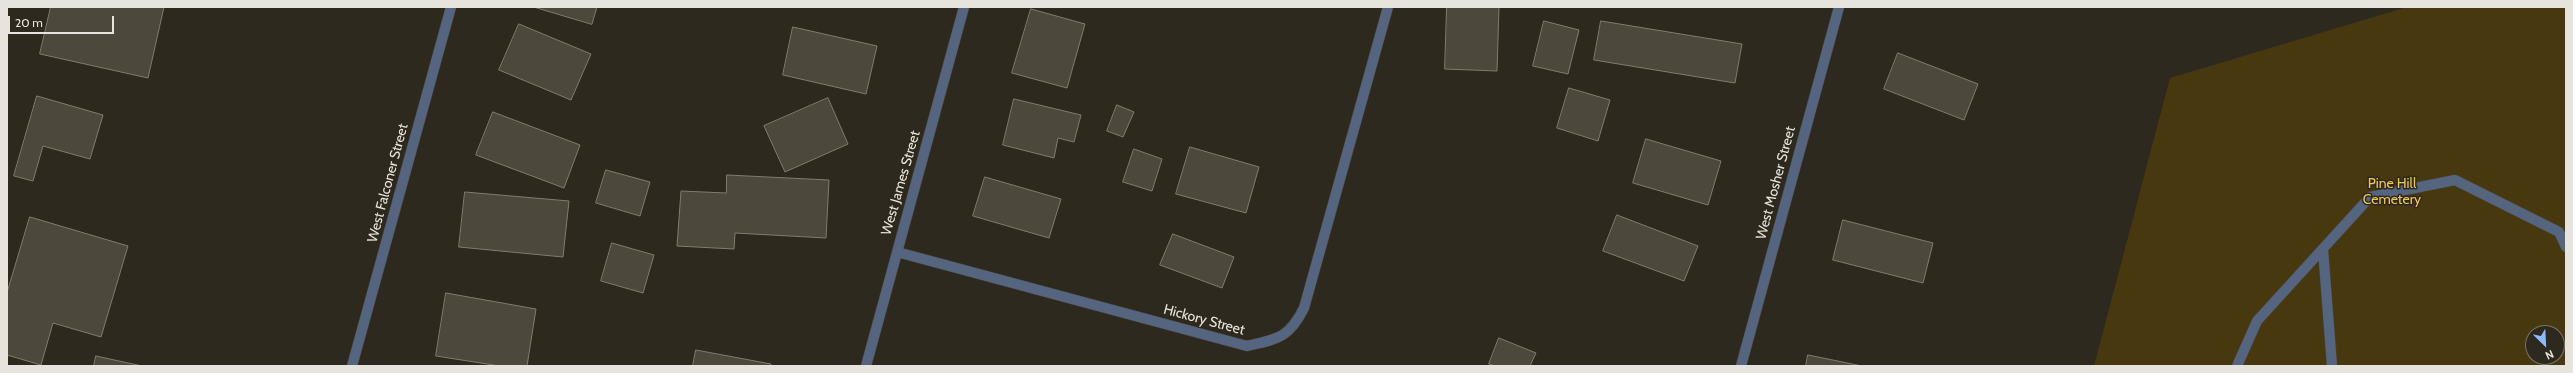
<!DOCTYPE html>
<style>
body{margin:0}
#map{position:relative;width:2573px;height:373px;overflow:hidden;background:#2e291e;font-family:Cabin,sans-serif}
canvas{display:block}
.frame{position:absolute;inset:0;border:8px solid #e6e4dc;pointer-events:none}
.north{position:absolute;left:2525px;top:325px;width:40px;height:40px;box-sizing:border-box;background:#2e291e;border:1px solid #78746a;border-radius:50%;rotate:156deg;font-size:11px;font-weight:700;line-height:16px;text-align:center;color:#e6e4dc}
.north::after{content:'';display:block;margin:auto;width:14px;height:18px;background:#8eb9fc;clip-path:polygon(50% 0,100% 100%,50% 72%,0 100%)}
.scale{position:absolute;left:8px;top:16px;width:106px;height:18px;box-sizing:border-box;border:2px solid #e6e4dc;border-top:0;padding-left:5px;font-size:12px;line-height:14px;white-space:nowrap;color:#e6e4dc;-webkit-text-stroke:3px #2e291e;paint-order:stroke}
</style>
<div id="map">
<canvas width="2573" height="373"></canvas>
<div class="frame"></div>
<div class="north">N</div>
<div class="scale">20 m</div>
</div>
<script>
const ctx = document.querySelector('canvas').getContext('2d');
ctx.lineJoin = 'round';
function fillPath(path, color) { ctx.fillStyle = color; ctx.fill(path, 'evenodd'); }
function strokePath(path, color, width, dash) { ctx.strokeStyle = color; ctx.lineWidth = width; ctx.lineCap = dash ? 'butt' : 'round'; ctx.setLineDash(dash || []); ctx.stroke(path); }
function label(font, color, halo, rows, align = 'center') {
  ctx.font = font + ' Cabin,sans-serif'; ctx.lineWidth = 3; ctx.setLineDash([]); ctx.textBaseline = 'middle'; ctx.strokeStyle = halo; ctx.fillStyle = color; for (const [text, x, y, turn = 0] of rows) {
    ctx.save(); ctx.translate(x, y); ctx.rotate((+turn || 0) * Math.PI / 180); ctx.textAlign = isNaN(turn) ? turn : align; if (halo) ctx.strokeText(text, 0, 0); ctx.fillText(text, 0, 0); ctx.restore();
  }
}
const green = new Path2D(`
 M 2407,7 L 2566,7 L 2566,366 L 2094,366 L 2170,78 ZM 2533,333 L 2557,333 L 2557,357 L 2533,357 Z`);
const building = new Path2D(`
 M 51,7 L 164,7 L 148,78 L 40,54 Z
 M 534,7 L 597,7 L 592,24 Z
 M 1447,7 L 1499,7 L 1497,71 L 1445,69 Z
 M 1031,9 L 1085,24 L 1067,88 L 1012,73 Z
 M 1544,21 L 1579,30 L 1568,74 L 1533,66 Z
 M 1601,21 L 1742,44 L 1735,83 L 1594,60 Z
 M 519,24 L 591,54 L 571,100 L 499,70 Z
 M 793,27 L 877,46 L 866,94 L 783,75 Z
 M 1898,53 L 1978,84 L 1964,120 L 1884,89 Z
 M 1569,88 L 1610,100 L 1598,141 L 1557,128 Z
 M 37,96 L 103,115 L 90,159 L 43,146 L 33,181 L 14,176 Z
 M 828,98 L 848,144 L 785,172 L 764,126 Z
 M 1014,99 L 1081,115 L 1074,142 L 1058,138 L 1054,158 L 1003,145 Z
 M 1117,105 L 1134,112 L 1123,137 L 1107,131 Z
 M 493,112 L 580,145 L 564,188 L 476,155 Z
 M 1646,139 L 1721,161 L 1708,205 L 1633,183 Z
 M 1190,147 L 1259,167 L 1246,213 L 1176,194 Z
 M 1134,149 L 1162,159 L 1152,191 L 1123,182 Z
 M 606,170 L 650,182 L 640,216 L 596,203 Z
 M 727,175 L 829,180 L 826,238 L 735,233 L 734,249 L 677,246 L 681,191 L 726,193 Z
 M 985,177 L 1061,199 L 1049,238 L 973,216 Z
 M 465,192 L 569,201 L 563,257 L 459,247 Z
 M 1617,215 L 1698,246 L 1684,281 L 1603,251 Z
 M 30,217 L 128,246 L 101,337 L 53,323 L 41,365 L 7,355 L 7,293 Z
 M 1843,220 L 1933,243 L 1923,283 L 1833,260 Z
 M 1173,234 L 1234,257 L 1222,288 L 1160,265 Z
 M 612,243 L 654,255 L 643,293 L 601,281 Z
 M 446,293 L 536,309 L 527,366 L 500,366 L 436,356 Z
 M 1499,338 L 1536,353 L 1530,366 L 1495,366 L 1489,364 Z
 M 696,350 L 771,364 L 771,366 L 693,366 Z
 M 1808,355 L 1862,366 L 1806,366 Z
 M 96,356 L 142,366 L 94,366 Z`);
const minor = new Path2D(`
 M 2323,249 L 2332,366
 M 897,252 L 1247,346 C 1278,339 1289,338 1304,308 L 1388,7
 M 352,366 L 451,7
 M 866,366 L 964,7
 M 1741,366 L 1839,7
 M 2237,366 L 2257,321 L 2370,197 L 2455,180 L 2559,232 L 2566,247`);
const streetNames = [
 ["West Falconer Street",388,183,-75],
 ["West James Street",901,183,-74],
 ["West Mosher Street",1776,183,-75],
 ["Hickory Street",1204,320,15]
];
const parkNames = [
 ["Pine Hill",2392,184],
 ["Cemetery",2392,200]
];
fillPath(green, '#47380f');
fillPath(building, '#4d483c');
strokePath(building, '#817c6e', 1);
strokePath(minor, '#4b473c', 11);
strokePath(minor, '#55657f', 10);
label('14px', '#e6e4dc', '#2e291e', streetNames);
label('14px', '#eec75b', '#2e291e', parkNames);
</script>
